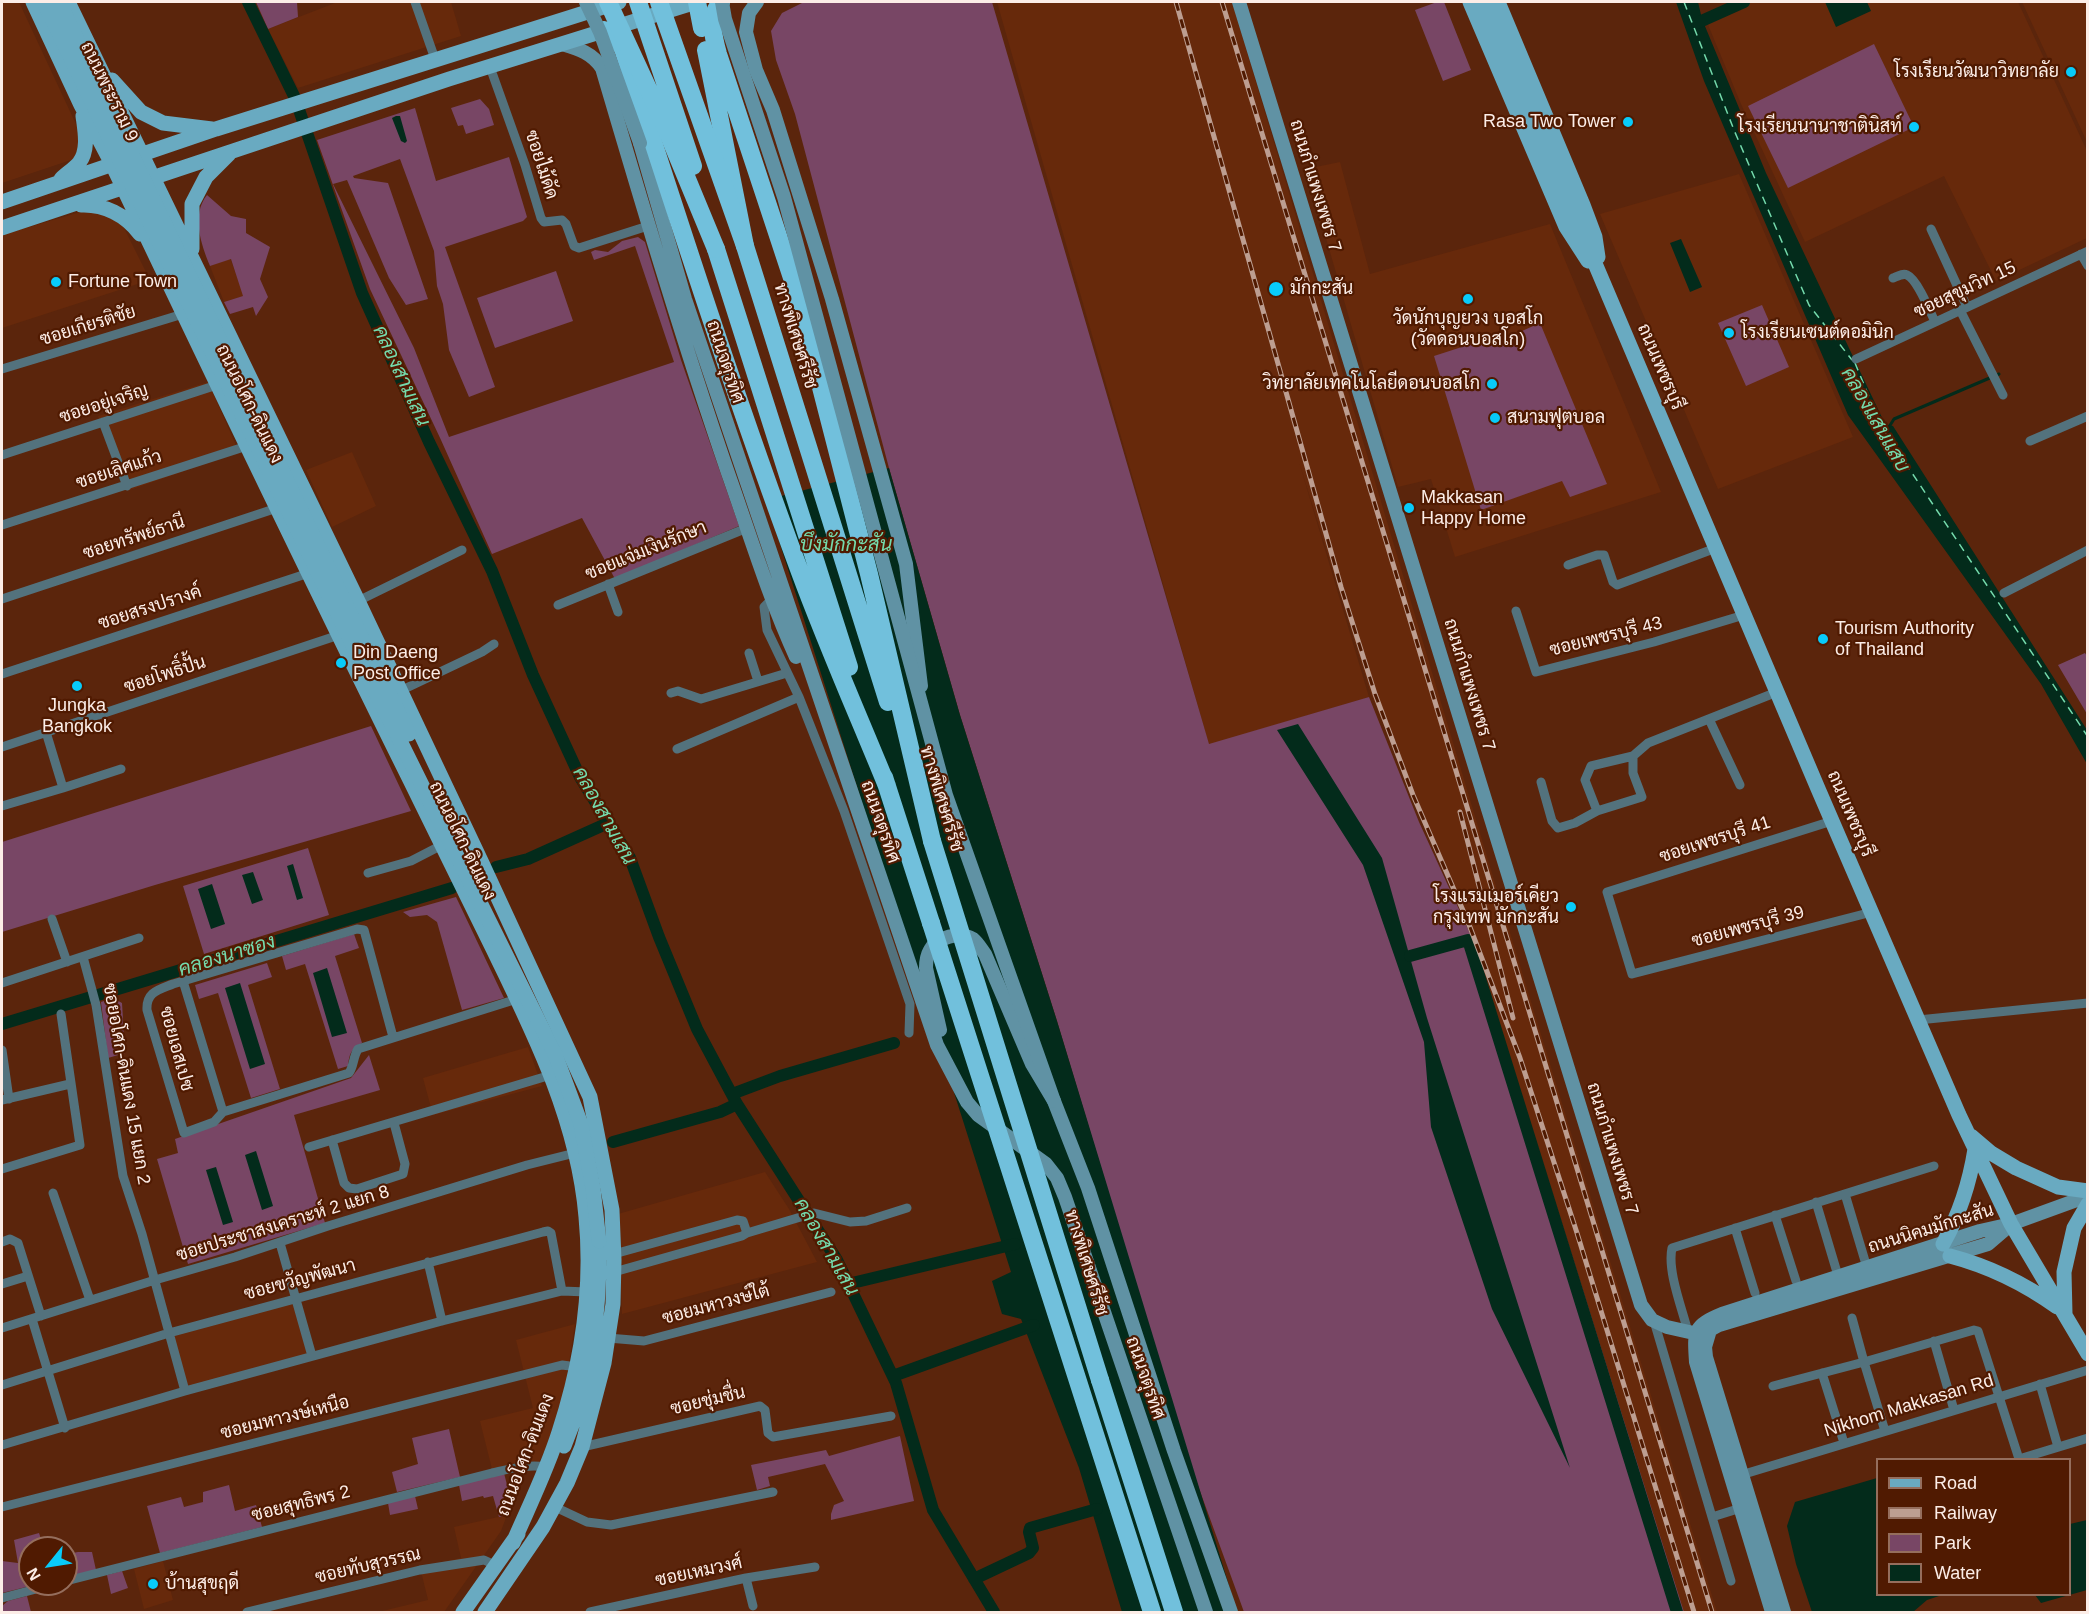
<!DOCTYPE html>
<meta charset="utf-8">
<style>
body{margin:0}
#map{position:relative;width:2089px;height:1614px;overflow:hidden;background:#5b250c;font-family:Arial,sans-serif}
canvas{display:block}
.frame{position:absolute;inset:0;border:3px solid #fcede7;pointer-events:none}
.legend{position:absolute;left:1876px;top:1458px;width:195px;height:138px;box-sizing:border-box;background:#501a01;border:2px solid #956e5d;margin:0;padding:8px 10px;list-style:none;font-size:18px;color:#fcede7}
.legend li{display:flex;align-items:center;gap:12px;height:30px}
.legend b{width:30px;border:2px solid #956e5d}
.north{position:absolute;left:18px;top:1536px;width:60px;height:60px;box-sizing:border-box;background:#501a01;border:2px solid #956e5d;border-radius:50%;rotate:240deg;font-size:16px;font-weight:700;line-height:24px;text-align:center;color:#fcede7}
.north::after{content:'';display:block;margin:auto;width:21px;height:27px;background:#08cbfa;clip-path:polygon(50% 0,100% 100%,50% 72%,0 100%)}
</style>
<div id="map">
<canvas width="2089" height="1614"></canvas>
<div class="frame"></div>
<ul class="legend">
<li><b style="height:8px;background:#69aac1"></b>Road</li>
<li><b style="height:8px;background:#bd9e91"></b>Railway</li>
<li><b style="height:16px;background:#784665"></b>Park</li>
<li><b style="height:16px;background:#032b1b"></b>Water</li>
</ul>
<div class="north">N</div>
</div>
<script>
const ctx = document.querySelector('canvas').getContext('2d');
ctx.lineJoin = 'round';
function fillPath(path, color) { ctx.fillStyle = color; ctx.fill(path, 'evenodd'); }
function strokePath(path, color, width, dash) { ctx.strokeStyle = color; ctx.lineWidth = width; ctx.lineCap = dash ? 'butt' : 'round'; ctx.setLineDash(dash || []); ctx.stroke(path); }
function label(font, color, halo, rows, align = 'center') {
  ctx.font = font + ' Arial,Sarabun,sans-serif'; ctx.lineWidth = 4.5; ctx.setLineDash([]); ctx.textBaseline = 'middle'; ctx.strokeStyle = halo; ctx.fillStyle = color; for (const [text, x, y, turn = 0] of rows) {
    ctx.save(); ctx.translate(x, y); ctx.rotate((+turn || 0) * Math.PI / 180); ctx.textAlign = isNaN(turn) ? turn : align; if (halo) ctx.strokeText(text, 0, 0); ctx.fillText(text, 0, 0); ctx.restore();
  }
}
const built = new Path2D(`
 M 2,2 L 19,2 L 82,137 L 74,159 L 2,183 Z
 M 335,2 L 451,2 L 461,36 L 298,88 L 268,29 L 335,3 Z
 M 997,2 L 1232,2 L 1497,890 L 1717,1612 L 1684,1612 L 1473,940 L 1371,694 L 1299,462 L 1369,697 L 1209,745 Z
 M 1740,2 L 2018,2 L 2087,151 L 2087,238 L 1996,281 L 1944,176 L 1805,242 L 1741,104 L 1704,15 Z
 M 2022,2 L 2087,2 L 2087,142 Z
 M 1340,162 L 1370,274 L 1550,224 L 1661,492 L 1455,557 L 1431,479 L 1398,487 L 1306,169 Z
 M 1739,174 L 1853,437 L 1718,489 L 1600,214 Z
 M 87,210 L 121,222 L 150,280 L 2,328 L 2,235 Z
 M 230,258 L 244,296 L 224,302 L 210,266 Z
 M 208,382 L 239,452 L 127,491 L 111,455 L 98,416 Z
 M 352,452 L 376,506 L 332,527 L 306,470 Z
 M 528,1047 L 542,1086 L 433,1115 L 423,1078 Z
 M 765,1172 L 789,1209 L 817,1262 L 622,1314 L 618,1214 Z
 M 296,1296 L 314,1359 L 186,1390 L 170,1331 Z
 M 575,1324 L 565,1388 L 546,1449 L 539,1462 L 525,1461 L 492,1469 L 480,1421 L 533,1408 L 516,1340 Z
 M 507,1515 L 501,1531 L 444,1612 L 378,1612 L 428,1600 L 420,1567 L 461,1558 L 454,1527 Z
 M 163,1561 L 173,1600 L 144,1609 L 134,1569 Z`);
const green = new Path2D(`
 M 256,2 L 297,2 L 298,17 L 268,29 Z
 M 804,2 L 992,2 L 1209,744 L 1369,697 L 1419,822 L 1473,940 L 1684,1612 L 1244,1612 L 1189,1461 L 1057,1021 L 960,715 L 889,468 L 795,114 L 776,60 L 771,31 L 782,13 Z
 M 1437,2 L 1444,2 L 1471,70 L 1443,81 L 1415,10 Z
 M 1874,44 L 1914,127 L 1788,188 L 1748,106 Z
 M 480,99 L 489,109 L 494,125 L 466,134 L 463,125 L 458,126 L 451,108 Z
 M 415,108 L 436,181 L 509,157 L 527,217 L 523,221 L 445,247 L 495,387 L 469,397 L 449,350 L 443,304 L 437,286 L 434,251 L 400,159 L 353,176 L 354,178 L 388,183 L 428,299 L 406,305 L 389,278 L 347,180 L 333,184 L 414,348 L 449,437 L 674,362 L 635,246 L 594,260 L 591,252 L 595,250 L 608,252 L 622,241 L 638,237 L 645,242 L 681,360 L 739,526 L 615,579 L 582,518 L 492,554 L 441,440 L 370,289 L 317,140 Z
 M 207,195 L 231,216 L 246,219 L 246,233 L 270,247 L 260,279 L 268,297 L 256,316 L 253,307 L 230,314 L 224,302 L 243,296 L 231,259 L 210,266 C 201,244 191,215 207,195 Z
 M 556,271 L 573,321 L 495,348 L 477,298 Z
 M 1762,305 L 1789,367 L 1746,386 L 1718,323 Z
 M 1540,323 L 1607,484 L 1570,497 L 1562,481 L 1481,510 L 1434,356 L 1502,334 L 1504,339 Z
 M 2085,653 L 2088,658 L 2087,714 L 2058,665 Z
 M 371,726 L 411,811 L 155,885 L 2,932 L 2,842 Z
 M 308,848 L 329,915 L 204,954 L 183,886 Z
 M 456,897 L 504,998 L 462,1010 L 437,922 L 427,915 L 410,917 L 403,912 Z
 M 354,934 L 359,948 L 335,956 L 362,1043 C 351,1049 349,1054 348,1066 L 338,1069 L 305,964 L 286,970 L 282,956 Z
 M 267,963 L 272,977 L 248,985 L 280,1089 L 251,1098 L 218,993 L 199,999 L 195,985 Z
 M 113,998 L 122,1003 L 125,1053 L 108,1058 L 101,1002 Z
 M 369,1055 L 380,1090 L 294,1115 L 325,1223 L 188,1264 L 157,1159 L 178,1153 L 175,1139 L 351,1078 Z
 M 449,1429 L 460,1477 L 397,1492 L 392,1472 L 418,1464 L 412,1438 Z
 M 900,1436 L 914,1501 L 831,1520 L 831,1514 L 834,1505 L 844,1501 L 825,1464 L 768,1477 L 770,1486 L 757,1490 L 751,1465 L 826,1450 L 829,1456 Z
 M 504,1473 L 512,1505 L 507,1515 L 499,1517 L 493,1496 L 484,1498 L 483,1496 L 462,1501 L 459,1485 Z
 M 229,1485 L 235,1511 L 256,1505 L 262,1527 L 160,1553 L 147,1506 L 181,1497 L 184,1507 L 203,1502 L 203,1492 Z
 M 415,1496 L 418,1509 L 390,1515 L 388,1503 Z
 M 39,1533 L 44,1548 L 30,1548 L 30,1584 L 38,1584 L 2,1593 L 2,1561 L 18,1563 L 14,1540 Z
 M 78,1552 L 92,1552 L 96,1570 L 74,1575 L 68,1554 Z
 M 122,1571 L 128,1588 L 111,1594 L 107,1575 Z
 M 27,1596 L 31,1612 L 2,1612 L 2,1606 L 8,1601 Z`);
const water = new Path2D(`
 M 1676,2 L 1698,2 L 1702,19 L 1766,173 L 1885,424 L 1893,426 L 2087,730 L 2087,764 L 2041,684 L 1848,415 L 1704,81 Z
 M 1825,2 L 1867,2 L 1871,11 L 1836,27 Z
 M 396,116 L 400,116 L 407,141 L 405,143 L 401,141 L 392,118 Z
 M 1681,239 L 1702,287 L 1690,292 L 1670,243 Z
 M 889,468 L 960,715 L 1057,1021 L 1237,1612 L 1122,1612 L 1079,1468 L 1021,1319 L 1002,1314 L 992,1281 L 1011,1272 L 766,500 Z
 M 1298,724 L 1382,858 L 1427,1018 L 1570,1468 L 1492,1309 L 1431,1127 L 1424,1042 L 1363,865 L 1277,730 Z
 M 293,864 L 303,898 L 297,900 L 287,866 Z
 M 253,872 L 263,900 L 252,904 L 242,875 Z
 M 212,884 L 225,924 L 211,929 L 198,889 Z
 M 327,968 L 347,1033 L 332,1037 L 313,973 Z
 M 240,983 L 265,1064 L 250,1069 L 225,988 Z
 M 256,1151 L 273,1206 L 262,1210 L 245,1155 Z
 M 216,1167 L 233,1222 L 223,1225 L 206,1170 Z
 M 1877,1478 L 1878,1594 L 1942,1595 L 1927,1600 L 1913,1612 L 1812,1612 L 1796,1564 L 1787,1526 L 1795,1502 Z
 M 2087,1520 L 2087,1590 L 2041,1603 L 2035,1595 L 2070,1594 L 2070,1524 Z`);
const stream = new Path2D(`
 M 1889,427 L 1894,419 L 1999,374`);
const canal = new Path2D(`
 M 248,2 L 295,98 L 362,293 L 429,442 L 492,571 L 533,675 L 580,777 L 630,858 L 659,937 L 697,1029 L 737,1104 L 837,1260 L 896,1383 L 933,1510 L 994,1612
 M 1697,23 L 1744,2
 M 496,867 L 528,859 L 608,823
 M 1410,956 L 1468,940 L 1677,1612
 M 2,1024 L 452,888
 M 732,1094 L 780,1076 L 894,1043
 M 613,1142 L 720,1112 L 737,1104
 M 848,1284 L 1015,1244
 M 893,1376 L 1034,1325
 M 974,1579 L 1029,1553 L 1033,1548 L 1029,1532 L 1030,1528 L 1097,1509`);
const ferry = new Path2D(`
 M 1684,2 L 1734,130 L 1809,305 L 1852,360
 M 1855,363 L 1882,428 L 2088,737`);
const street = new Path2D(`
 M 415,2 L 435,59
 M 490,67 L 525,165 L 541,218 L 544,222 L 562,220 L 566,224 L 574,246 L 579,248 L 648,226
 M 1931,229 L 1967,307
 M 2081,254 L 2088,266
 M 1893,278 C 1898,276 1903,273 1907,275 C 1917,279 1930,311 1935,322
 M 1960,310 L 2003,395
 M 1856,359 L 2088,251
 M 2,369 L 183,314
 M 103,422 L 127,486
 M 2030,441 L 2088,416
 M 2,455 L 217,385
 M 2,525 L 247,446
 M 1568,565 L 1597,555 L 1604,555 L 1613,582 L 1617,585 L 1716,548
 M 608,584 L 618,612
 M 2004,593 L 2088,550
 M 2,599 L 277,508
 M 772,599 L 764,607 L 767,630 L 799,697 L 844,811 L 910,1004 L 909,1033
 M 358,601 L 462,550
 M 558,605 L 747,528
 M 1516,611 L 1536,672 L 1654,642 L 1744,615
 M 749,653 L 758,681
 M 2,674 L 309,573
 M 400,691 L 482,652 L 494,644
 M 671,693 L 678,691 L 701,699 L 787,673
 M 1709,719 L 1740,785
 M 46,732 L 63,788 L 121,769
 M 2,747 L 339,635
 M 677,749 L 799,697
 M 1541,782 L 1552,821 L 1558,828 L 1575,823 L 1597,811 L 1642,797 L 1633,773 L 1633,756 L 1648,743 L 1777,692
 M 2,806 L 63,788
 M 1597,811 L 1585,780 L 1591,766 L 1633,756
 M 1832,821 L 1607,892 L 1632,974 L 1872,912
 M 368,873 L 411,861 L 442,845
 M 52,919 L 67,962
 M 83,957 L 96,1005 L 123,1176 L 142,1234 L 185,1391
 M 183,981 L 223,1112
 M 2,983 L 139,938
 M 1918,1020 L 2088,1003
 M 393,1037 L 364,930 L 357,929 L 173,984 C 158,990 146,992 147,1010 L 184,1133 L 214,1122 L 223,1112 L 349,1073 C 354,1066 353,1057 358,1049 L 517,999
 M 2,1050 L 9,1099
 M 2,1100 L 70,1084
 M 332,1140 L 344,1183 L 349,1188 L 357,1189 L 403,1174 L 405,1164 L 394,1123
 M 309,1147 L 551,1075
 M 2,1169 L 80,1145 L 61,1014
 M 53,1193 L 90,1300
 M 1845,1194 L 1865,1261
 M 1816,1202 L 1836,1269
 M 1775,1215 L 1796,1281
 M 1735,1228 L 1755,1293
 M 747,1233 L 814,1213 L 850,1222 L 866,1221 L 907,1208
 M 2,1242 L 10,1239 L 18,1243 L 41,1316
 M 280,1243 L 312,1356
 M 428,1262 L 442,1321
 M 614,1272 L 742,1236 L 747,1233 L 743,1221 L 737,1220 L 614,1254
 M 2,1284 L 28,1276
 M 1852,1318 L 1864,1362 L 1974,1330 L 1978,1331 L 2019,1459 L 2088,1438
 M 32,1319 L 65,1428
 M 1654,1321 L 1712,1517
 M 2,1328 L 155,1280 L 235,1257 L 328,1226 L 527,1165 L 575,1153
 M 1688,1332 C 1682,1308 1667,1271 1672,1248 L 1934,1166
 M 608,1338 L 644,1341 L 831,1292
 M 1934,1341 L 1954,1410
 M 1822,1373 L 1844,1443
 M 2040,1384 L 2058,1447
 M 2,1385 L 169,1333 L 543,1232 L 548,1231 L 551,1233 L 562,1291
 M 1773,1386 L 1864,1362 L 1885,1431
 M 2,1445 L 185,1391 L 442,1321 L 562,1291 L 587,1292
 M 582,1447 L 760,1406 L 765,1410 L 768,1433 L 773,1437 L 891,1416
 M 1741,1475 L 2088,1370
 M 2,1507 L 562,1365 L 578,1367
 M 555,1507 L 587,1522 L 611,1525 L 773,1492
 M 746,1578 L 753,1606
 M 66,1581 L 492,1473 C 510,1469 527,1464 546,1467
 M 1731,1581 L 1712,1517 L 1741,1508
 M 2,1598 L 55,1584
 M 247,1612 L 420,1570 L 484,1560 L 497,1566
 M 590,1612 L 746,1578 L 815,1567`);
const secondary = new Path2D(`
 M 757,2 L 749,13 L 746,32 L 756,70 L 773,110 L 832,299 L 906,564 L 921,686
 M 1239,2 L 1641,1305 L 1652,1320 L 1667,1327 L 1707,1336
 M 562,44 C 579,49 592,53 602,68 C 642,204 682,339 728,473 C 750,535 769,598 796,657
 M 640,143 L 685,299 L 937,1045 L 967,1102 L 978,1115 L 1046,1164 L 1057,1178 L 1065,1197 L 1206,1612
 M 940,1030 L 926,968 C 926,962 927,955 930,950 C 937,937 960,931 973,939 C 978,943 981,949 985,954 L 1032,1064 L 1054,1101 L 1088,1188 L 1174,1451 L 1231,1612
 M 1772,1612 L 1696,1362 C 1694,1331 1693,1326 1722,1314 L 1980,1231 L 2011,1224 L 2088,1196
 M 1784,1612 L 1706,1357 L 1705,1347 L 1710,1330 L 1719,1325 L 1988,1244 L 2009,1226`);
const primary = new Path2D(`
 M 33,2 L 81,105 L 112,164 C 210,370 309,576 410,780 C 438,836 465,893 493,949 C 534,1033 578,1121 586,1217 C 593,1290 582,1362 559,1432 C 547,1470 529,1506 513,1543
 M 68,2 L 358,601 L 481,861 L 590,1097 L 612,1210 L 614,1260 L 613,1304 L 604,1363 L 582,1447 L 567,1483 L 543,1527 L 485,1612
 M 1470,2 L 1566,227 L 1588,261
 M 1484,2 L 1819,791 L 1959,1115 L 2011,1224 L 2088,1354
 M 1498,2 L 1583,205 L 1595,237 L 1598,257
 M 112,80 L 141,112 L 163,123 L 212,129
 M 61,179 C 67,173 74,169 79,163 C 89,150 85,131 83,116
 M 2,202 L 216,129 L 619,2
 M 81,205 C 104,204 126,215 140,234
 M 2,228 L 449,79 L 696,2
 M 192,249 L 192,204 L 206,177 L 229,154
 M 1971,1136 L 1991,1153 L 2016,1168 L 2058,1187 L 2088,1191
 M 1943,1244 C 1959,1215 1970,1181 1975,1149
 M 1950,1256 C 1988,1266 2025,1284 2057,1307
 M 2065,1314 L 2064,1272 L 2074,1228 L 2088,1204
 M 564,1446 C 592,1380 600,1312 599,1241
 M 463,1612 L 518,1534`);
const highway = new Path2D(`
 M 721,2 C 708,17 713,36 718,54 L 796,290 L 869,574 L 932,841
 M 604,30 L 616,38 L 623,49 C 680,225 736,400 800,572 C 827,645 858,715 887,786
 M 706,50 L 745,246 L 888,702
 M 716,249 L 849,667
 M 884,777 L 931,923
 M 1100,1380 L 1174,1612`);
const rail = new Path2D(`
 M 1176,2 L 1341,587 L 1375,694 L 1413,795 L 1468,922 L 1520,1058 L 1577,1233 L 1694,1612
 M 1222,2 L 1712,1612
 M 1460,812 L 1513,1018`);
const secondaryBridge = new Path2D(`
 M 586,2 L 600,32 L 640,143
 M 722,2 L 725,19 L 784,197 L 946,795 L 1054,1101`);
const primaryBridge = new Path2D(`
 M 44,2 L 360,660 L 555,1054 L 581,1124 L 593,1188 L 599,1241
 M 59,2 L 369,653 L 409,734`);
const highwayBridge = new Path2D(`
 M 608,2 L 663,121 L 716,249
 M 638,2 L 693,166
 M 659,2 L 745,246
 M 697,2 L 702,28
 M 932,841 L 1100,1380
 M 931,923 L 1152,1612`);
const markers = [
 [2071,72,6,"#08cbfa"],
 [1628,122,6,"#08cbfa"],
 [1914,127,6,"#08cbfa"],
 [56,282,6,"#08cbfa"],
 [1276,289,8,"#08cbfa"],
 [1468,299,6,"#08cbfa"],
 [1729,333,6,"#08cbfa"],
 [1492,384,6,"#08cbfa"],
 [1495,418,6,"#08cbfa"],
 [1409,508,6,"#08cbfa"],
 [1823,639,6,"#08cbfa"],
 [341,663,6,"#08cbfa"],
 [77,686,6,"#08cbfa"],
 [1571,907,6,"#08cbfa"],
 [153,1584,6,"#08cbfa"]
];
const poiNames = [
 ["โรงเรียนวัฒนาวิทยาลัย",2059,72,"right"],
 ["Rasa Two Tower",1616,122,"right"],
 ["โรงเรียนนานาชาตินิสท์",1902,127,"right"],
 ["Fortune Town",68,282],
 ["มักกะสัน",1290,289],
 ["วัดนักบุญยวง บอสโก",1468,319,"center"],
 ["(วัดดอนบอสโก)",1468,340,"center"],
 ["โรงเรียนเซนต์ดอมินิก",1741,333],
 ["วิทยาลัยเทคโนโลยีดอนบอสโก",1480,384,"right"],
 ["สนามฟุตบอล",1507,418],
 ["Makkasan",1421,498],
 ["Happy Home",1421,519],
 ["Tourism Authority",1835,629],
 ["of Thailand",1835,650],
 ["Din Daeng",353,653],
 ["Post Office",353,674],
 ["Jungka",77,706,"center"],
 ["Bangkok",77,727,"center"],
 ["โรงแรมเมอร์เคียว",1559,897,"right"],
 ["กรุงเทพ มักกะสัน",1559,918,"right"],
 ["บ้านสุขฤดี",165,1584]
];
const streetNames = [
 ["ถนนพระราม 9",109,92,64],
 ["ซอยไม้ดัด",541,165,72],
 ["ถนนกำแพงเพชร 7",1315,186,73],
 ["ซอยสุขุมวิท 15",1965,290,-25],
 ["ซอยเกียรติชัย",88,326,-17],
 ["ทางพิเศษศรีรัช",795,336,73],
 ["ถนนจตุรทิศ",725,362,72],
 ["ถนนเพชรบุรี",1660,367,67],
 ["ซอยอยู่เจริญ",104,404,-18],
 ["ถนนอโศก-ดินแดง",249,404,64],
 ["ซอยเลิศแก้ว",119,470,-18],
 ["ซอยทรัพย์ธานี",134,538,-18],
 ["ซอยแจ่มเงินรักษา",646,551,-22],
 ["ซอยสรงปรางค์",150,608,-18],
 ["ซอยเพชรบุรี 43",1606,637,-14],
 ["ซอยโพธิ์ปั้น",165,675,-18],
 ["ถนนกำแพงเพชร 7",1469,685,73],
 ["ทางพิเศษศรีรัช",941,799,73],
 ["ถนนเพชรบุรี",1850,814,67],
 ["ถนนจตุรทิศ",880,822,71],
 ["ซอยเพชรบุรี 41",1715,840,-18],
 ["ถนนอโศก-ดินแดง",462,841,64],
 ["ซอยเพชรบุรี 39",1748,927,-15],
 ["ซอยเอสเปซ",176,1049,75],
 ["ซอยอโศก-ดินแดง 15 แยก 2",126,1084,80],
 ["ถนนกำแพงเพชร 7",1612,1149,73],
 ["ซอยประชาสงเคราะห์ 2 แยก 8",283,1224,-17],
 ["ถนนนิคมมักกะสัน",1931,1229,-17],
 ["ทางพิเศษศรีรัช",1086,1263,73],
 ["ซอยขวัญพัฒนา",300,1280,-15],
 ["ซอยมหาวงษ์ใต้",716,1305,-15],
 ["ถนนจตุรทิศ",1145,1378,71],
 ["ซอยชุ่มชื่น",708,1401,-13],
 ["Nikhom Makkasan Rd",1909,1406,-17],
 ["ซอยมหาวงษ์เหนือ",285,1418,-14],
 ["ถนนอโศก-ดินแดง",526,1455,-69],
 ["ซอยสุทธิพร 2",301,1504,-14],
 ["ซอยทับสุวรรณ",368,1566,-13],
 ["ซอยเหมวงศ์",699,1572,-12]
];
const waterNames = [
 ["คลองสามเสน",401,376,65],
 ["คลองแสนแสบ",1875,420,60],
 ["บึงมักกะสัน",846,545],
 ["คลองสามเสน",604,816,61],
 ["คลองนาซอง",227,956,-17],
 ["คลองสามเสน",826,1247,60]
];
fillPath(built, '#67290b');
fillPath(green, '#784665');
fillPath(water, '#032b1b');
strokePath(stream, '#032b1b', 3);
strokePath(canal, '#032b1b', 12);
strokePath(ferry, '#74daac', 1.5, [8, 6]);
strokePath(street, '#53727d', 9);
strokePath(secondary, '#6092a4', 14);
strokePath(primary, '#69aac1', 15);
strokePath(highway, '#71c0dc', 18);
strokePath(rail, '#bd9e91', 5);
strokePath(rail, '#501a01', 3, [9]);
strokePath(secondaryBridge, '#6092a4', 14);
strokePath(primaryBridge, '#69aac1', 15);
strokePath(highwayBridge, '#71c0dc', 18);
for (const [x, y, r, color] of markers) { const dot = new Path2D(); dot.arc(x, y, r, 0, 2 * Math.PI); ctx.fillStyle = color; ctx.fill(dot); strokePath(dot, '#501a01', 2); }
label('18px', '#fcede7', '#501a01', poiNames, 'left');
label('18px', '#fcede7', '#501a01', streetNames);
label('italic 20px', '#74daac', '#501a01', waterNames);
</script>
